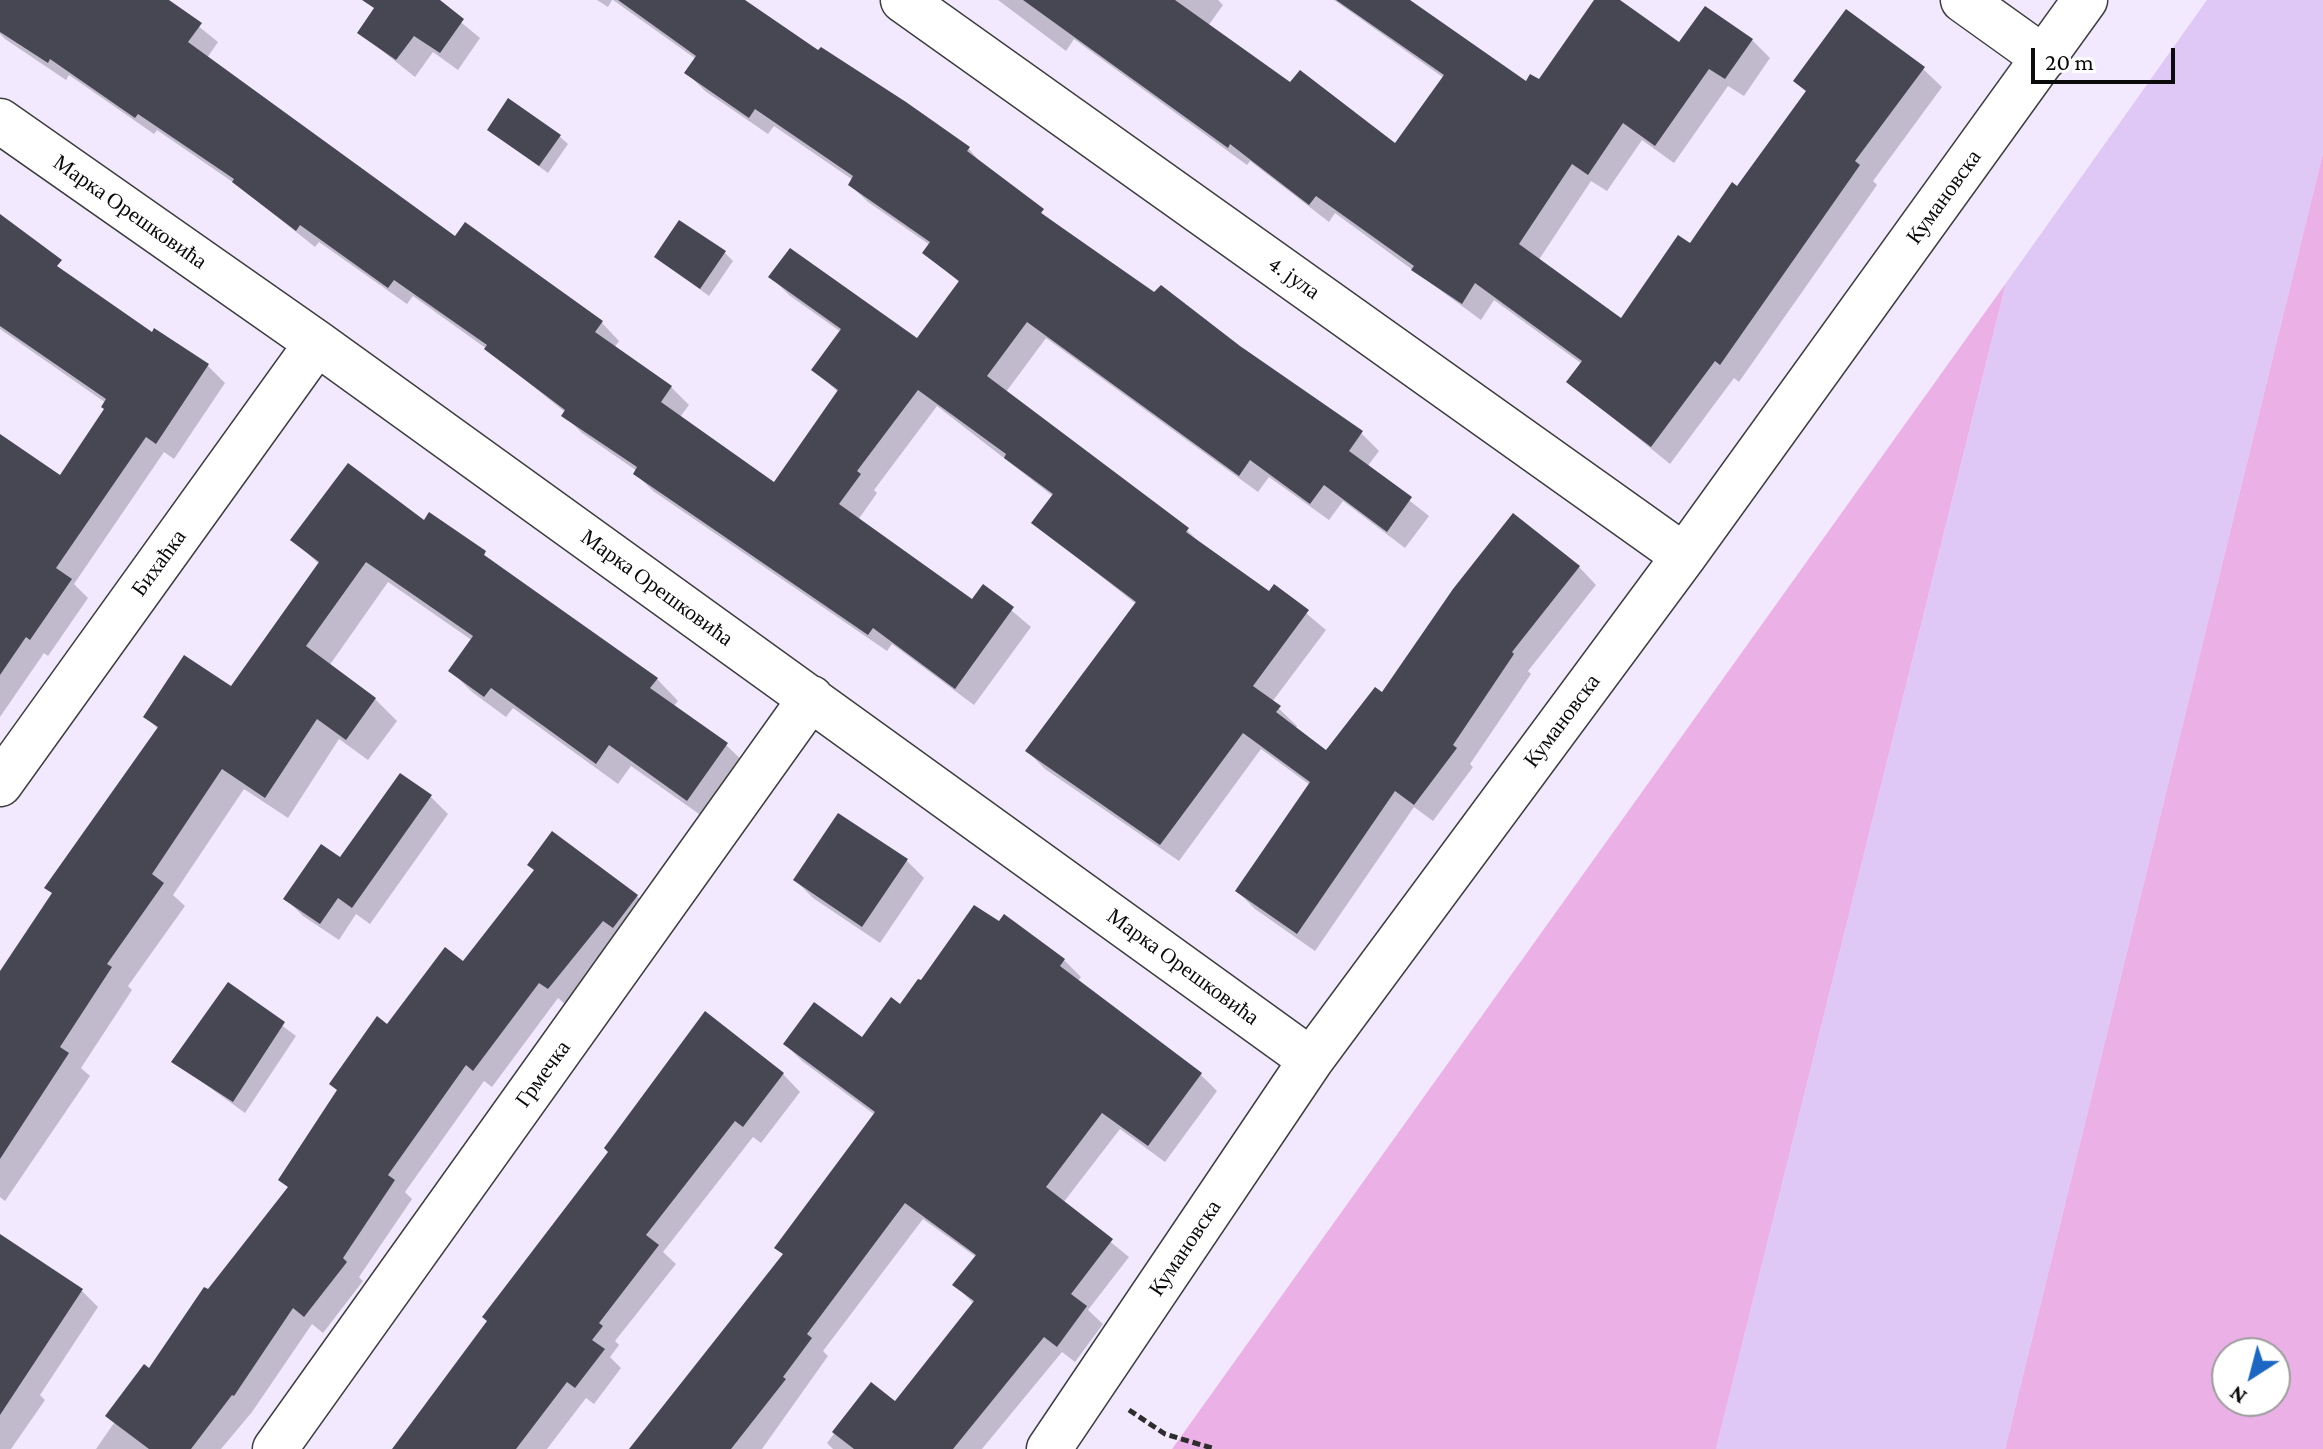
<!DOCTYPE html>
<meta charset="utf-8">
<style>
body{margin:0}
#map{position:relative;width:2323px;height:1449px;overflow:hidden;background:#f2e9ff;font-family:"Crimson Pro",serif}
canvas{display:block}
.north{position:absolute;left:2211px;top:1337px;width:80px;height:80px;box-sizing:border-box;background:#fff;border:2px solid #9d9d9d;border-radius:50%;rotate:216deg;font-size:22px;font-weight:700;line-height:32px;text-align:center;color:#0b0b0b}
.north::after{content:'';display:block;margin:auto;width:28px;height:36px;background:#1b67c3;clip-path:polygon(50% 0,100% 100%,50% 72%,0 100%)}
.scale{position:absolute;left:2031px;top:48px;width:144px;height:36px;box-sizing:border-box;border:4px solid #0b0b0b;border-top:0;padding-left:10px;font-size:24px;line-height:28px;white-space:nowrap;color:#0b0b0b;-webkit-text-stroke:6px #fff;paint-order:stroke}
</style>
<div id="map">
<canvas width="2323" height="1449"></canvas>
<div class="north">N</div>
<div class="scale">20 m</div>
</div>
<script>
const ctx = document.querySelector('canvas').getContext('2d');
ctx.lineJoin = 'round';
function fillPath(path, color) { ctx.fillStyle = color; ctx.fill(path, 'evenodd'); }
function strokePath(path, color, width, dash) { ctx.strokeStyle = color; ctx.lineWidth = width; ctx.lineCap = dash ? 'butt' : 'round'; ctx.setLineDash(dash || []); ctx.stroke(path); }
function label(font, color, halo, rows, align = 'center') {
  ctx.font = font + ' "Crimson Pro",serif'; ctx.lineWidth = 8; ctx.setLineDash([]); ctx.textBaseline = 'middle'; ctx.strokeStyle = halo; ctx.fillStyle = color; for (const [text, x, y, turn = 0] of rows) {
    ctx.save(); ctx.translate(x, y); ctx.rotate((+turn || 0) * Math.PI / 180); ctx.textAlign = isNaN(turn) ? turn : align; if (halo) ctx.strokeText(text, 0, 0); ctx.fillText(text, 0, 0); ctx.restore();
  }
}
const farmland = new Path2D(`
 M 2207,0 L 2323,0 L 2323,153 L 2005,1449 L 1716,1449 L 2006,283 Z`);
const green = new Path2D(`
 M 2323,153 L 2323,1449 L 2005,1449 ZM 2275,1353 L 2275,1401 L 2227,1401 L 2227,1353 Z
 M 2006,283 L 1716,1449 L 1172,1449 Z`);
const shadow = new Path2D(`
 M 0,0 L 166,0 L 218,42 L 207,58 L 455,239 L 465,225 L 602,323 L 619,341 L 614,348 L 671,387 L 689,405 L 680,417 L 774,485 L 839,393 L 814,370 L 841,332 L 789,295 L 771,277 L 917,341 L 960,283 L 925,252 L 930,245 L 868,202 L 850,185 L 853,180 L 774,126 L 768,134 L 705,91 L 687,73 L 696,59 L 613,0 L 741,0 L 969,149 L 985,168 L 1061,228 L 1361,433 L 1379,451 L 1367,467 L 1429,516 L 1405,548 L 1343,501 L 1329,520 L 1269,477 L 1258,492 L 1046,338 L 1006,392 L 1187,530 L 1205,548 L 1269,594 L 1275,587 L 1326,630 L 1272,702 L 1297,726 L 1295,729 L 1326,753 L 1383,695 L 1579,567 L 1596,585 L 1528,671 L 1531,674 L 1470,764 L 1473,767 L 1433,821 L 1414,807 L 1315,951 L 1255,909 L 1237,891 L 1310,785 L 1261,749 L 1179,861 L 1045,769 L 1027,751 L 1136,604 L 1034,523 L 1054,497 L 937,406 L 874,490 L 877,493 L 858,520 L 973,602 L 984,587 L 1031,627 L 974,705 L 892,644 L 887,651 L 653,491 L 635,473 L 637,471 L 582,433 L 564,415 L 566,413 L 487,349 L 413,296 L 407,304 L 319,242 L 315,247 L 237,185 L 157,130 L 154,134 L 69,75 L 66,80 L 5,39 L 0,34 Z
 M 365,0 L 434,0 L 480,38 L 458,70 L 433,52 L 415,77 L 360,33 L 377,9 Z
 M 597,0 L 612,0 L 608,7 Z
 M 998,0 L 1218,0 L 1223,5 L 1208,26 L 1291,85 L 1396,145 L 1444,78 L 1334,0 L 1406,0 L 1526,83 L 1539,82 L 1596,0 L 1616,0 L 1680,45 L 1752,40 L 1770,58 L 1744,96 L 1728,86 L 1674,163 L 1642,140 L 1607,191 L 1591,181 L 1538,261 L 1621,321 L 1738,189 L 1923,69 L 1942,87 L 1873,181 L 1877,185 L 1739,382 L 1734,378 L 1670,464 L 1569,382 L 1582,364 L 1494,300 L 1481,320 L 1335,213 L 1329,222 L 1250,161 L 1247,165 L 1074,39 L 1066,51 Z
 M 489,130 L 559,136 L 568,144 L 548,173 Z
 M 725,253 L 733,261 L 709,296 L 656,257 Z
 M 0,289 L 152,335 L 208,366 L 225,383 L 174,459 L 164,452 L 74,584 L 88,598 L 48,656 L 44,653 L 0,717 L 0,442 L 60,478 L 106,409 L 106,403 L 0,329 Z
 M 429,515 L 657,679 L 678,701 L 673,707 L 726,745 L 748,766 L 709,821 L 631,766 L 618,784 L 513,708 L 506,717 L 472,692 L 451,671 L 473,641 L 388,582 L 329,666 L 375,699 L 397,721 L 368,760 L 339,739 L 288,818 L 244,789 L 173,895 L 185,906 L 128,986 L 132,990 L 81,1068 L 90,1076 L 5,1201 L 0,1197 L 0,975 L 158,729 L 145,716 L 232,688 L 320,565 L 292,539 L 424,523 Z
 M 431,797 L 448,814 L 370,924 L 356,914 L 339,940 L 303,916 L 285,898 Z
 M 907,861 L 924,878 L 880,943 L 813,898 L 795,880 Z
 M 637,896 L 654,913 L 566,1005 L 558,998 L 492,1087 L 484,1081 L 405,1192 L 412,1199 L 359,1277 L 363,1281 L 323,1333 L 312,1324 L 252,1412 L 221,1449 L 96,1449 L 150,1371 L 289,1188 L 280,1179 L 388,1026 L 463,963 Z
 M 1064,960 L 1081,977 L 1078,981 L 1200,1074 L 1217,1091 L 1165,1162 L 1120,1129 L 1063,1203 L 1129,1257 L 1088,1310 L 1103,1324 L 1075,1362 L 1062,1352 L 982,1449 L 833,1449 L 827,1443 L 871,1385 L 896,1404 L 974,1304 L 955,1285 L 976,1257 L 923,1219 L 823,1351 L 828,1356 L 762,1449 L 632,1449 L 784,1255 L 875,1115 L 802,1061 L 785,1044 L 862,1040 L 900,1007 Z
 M 228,985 L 296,1036 L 245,1113 L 173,1061 Z
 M 783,1074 L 800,1092 L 761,1143 L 753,1137 L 663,1252 L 676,1264 L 615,1341 L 619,1345 L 610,1357 L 621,1368 L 594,1404 L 586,1398 L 547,1449 L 395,1449 Z
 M 0,1281 L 82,1291 L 98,1307 L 40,1395 L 45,1400 L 11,1449 L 0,1449 Z`);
const building = new Path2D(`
 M 0,0 L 169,0 L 202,23 L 188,42 L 455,236 L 465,222 L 603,321 L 595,332 L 672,386 L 661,402 L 774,482 L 838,390 L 811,370 L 841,329 L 768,277 L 790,248 L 917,338 L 959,281 L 922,253 L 930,242 L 848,185 L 853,176 L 755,109 L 749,118 L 684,73 L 696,56 L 618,0 L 745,0 L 818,50 L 821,47 L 906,102 L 970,147 L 967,151 L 1044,209 L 1041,213 L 1154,292 L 1161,285 L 1240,346 L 1363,431 L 1349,451 L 1412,497 L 1387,532 L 1324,485 L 1310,504 L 1250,460 L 1239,476 L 1027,322 L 987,376 L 1189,528 L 1186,532 L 1269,591 L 1274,584 L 1309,610 L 1253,686 L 1281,706 L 1276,712 L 1326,750 L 1375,687 L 1382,692 L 1453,589 L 1513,513 L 1580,566 L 1512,652 L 1514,654 L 1453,745 L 1457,748 L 1414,805 L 1395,791 L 1297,934 L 1235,891 L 1310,782 L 1243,733 L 1160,845 L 1025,751 L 1136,602 L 1031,523 L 1053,494 L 1004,458 L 1006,454 L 918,390 L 857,471 L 861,474 L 839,504 L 972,599 L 983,584 L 1014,607 L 955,689 L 873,628 L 868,635 L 633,474 L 637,467 L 561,416 L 565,410 L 484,349 L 487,345 L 394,280 L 388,288 L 300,225 L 296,231 L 232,182 L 234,179 L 138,114 L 135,118 L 50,59 L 48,63 L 0,32 Z
 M 362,0 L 440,0 L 464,19 L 440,53 L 414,36 L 396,60 L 357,33 L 374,8 Z
 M 1023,0 L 1175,0 L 1290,82 L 1300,70 L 1395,143 L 1444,75 L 1336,0 L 1410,0 L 1526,81 L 1530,74 L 1539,79 L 1594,0 L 1620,0 L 1679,42 L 1705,6 L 1753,39 L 1725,79 L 1709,69 L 1655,146 L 1623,123 L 1588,175 L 1572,164 L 1519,244 L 1621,318 L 1678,235 L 1690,243 L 1732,182 L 1737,186 L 1806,91 L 1793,81 L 1846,9 L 1925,67 L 1855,161 L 1860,165 L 1720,365 L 1715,361 L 1651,447 L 1566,382 L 1582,361 L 1475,283 L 1462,304 L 1411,270 L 1414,266 L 1316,196 L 1309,205 L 1230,144 L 1228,148 Z
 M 508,98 L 561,135 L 539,166 L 487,130 Z
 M 0,214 L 62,260 L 57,266 L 152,332 L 154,328 L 209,364 L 156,444 L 146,437 L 56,568 L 72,579 L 30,640 L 26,637 L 0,675 L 0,434 L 60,475 L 104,409 L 101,407 L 106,399 L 0,326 Z
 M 679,220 L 726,251 L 700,289 L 654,257 Z
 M 348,463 L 424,520 L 429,512 L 486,551 L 484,555 L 658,678 L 650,688 L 728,743 L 687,801 L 609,745 L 596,764 L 491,688 L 484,697 L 448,671 L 473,636 L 366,562 L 306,646 L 376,698 L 346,740 L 317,719 L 265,798 L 222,769 L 152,874 L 164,883 L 107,964 L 112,967 L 60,1047 L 69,1053 L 0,1159 L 0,971 L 52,893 L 44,888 L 158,727 L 143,717 L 184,655 L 231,686 L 319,562 L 290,540 Z
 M 400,773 L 432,795 L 352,908 L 338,898 L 320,924 L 283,899 L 321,844 L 340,857 Z
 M 838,813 L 908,859 L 862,927 L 793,880 Z
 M 552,831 L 638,895 L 613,928 L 603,921 L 548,989 L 539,983 L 473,1071 L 466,1065 L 388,1175 L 395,1180 L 343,1258 L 347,1262 L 304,1317 L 293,1308 L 234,1396 L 232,1395 L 191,1449 L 149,1449 L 105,1416 L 144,1364 L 149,1368 L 204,1287 L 208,1289 L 288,1187 L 278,1180 L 337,1090 L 329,1084 L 377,1016 L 387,1024 L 445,947 L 463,961 L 534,870 L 527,865 Z
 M 974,905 L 999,921 L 1004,914 L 1065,959 L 1060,966 L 1202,1073 L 1148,1146 L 1102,1113 L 1046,1187 L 1113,1239 L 1071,1294 L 1087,1306 L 1057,1347 L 1044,1337 L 953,1449 L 854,1449 L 832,1432 L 871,1382 L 895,1401 L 974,1301 L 952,1285 L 976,1255 L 905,1203 L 807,1334 L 812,1338 L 783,1377 L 786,1379 L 731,1449 L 629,1449 L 783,1254 L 774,1248 L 875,1112 L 783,1044 L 814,1002 L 862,1037 L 891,997 L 900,1004 L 918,979 L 921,980 Z
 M 228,982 L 285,1022 L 233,1102 L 171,1062 Z
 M 705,1011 L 784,1073 L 743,1127 L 735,1121 L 646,1235 L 659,1245 L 599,1323 L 603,1326 L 592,1340 L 605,1349 L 575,1388 L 567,1382 L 516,1449 L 392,1449 L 487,1321 L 482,1317 L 608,1152 L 604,1148 Z
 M 0,1234 L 83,1289 L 0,1415 Z`);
const path = new Path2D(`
 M 1129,1410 L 1165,1434 L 1215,1449`);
const minor = new Path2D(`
 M 903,0 L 1684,556
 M 1963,0 L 2044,58
 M 0,121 L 317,343 L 1311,1060
 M 0,784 L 317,343
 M 275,1449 L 811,698
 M 1049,1449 L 1311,1060 L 1684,556 L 2085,0`);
const streetNames = [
 ["Кумановска",1944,197,-54],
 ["Марка Орешковића",130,212,35],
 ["4. јула",1294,278,35],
 ["Бихаћка",159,563,-54],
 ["Марка Орешковића",657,588,36],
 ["Кумановска",1562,721,-53],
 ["Марка Орешковића",1183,967,36],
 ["Грмечка",543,1074,-54],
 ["Кумановска",1185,1248,-56]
];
fillPath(farmland, '#dfc7f6');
fillPath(green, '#ebb1e7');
fillPath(shadow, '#0003');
fillPath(building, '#474754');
strokePath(minor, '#3e3e3e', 47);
strokePath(path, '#2d2d2d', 5, [8, 4]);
strokePath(minor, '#fff', 44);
label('22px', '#0b0b0b', '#fff', streetNames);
</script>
